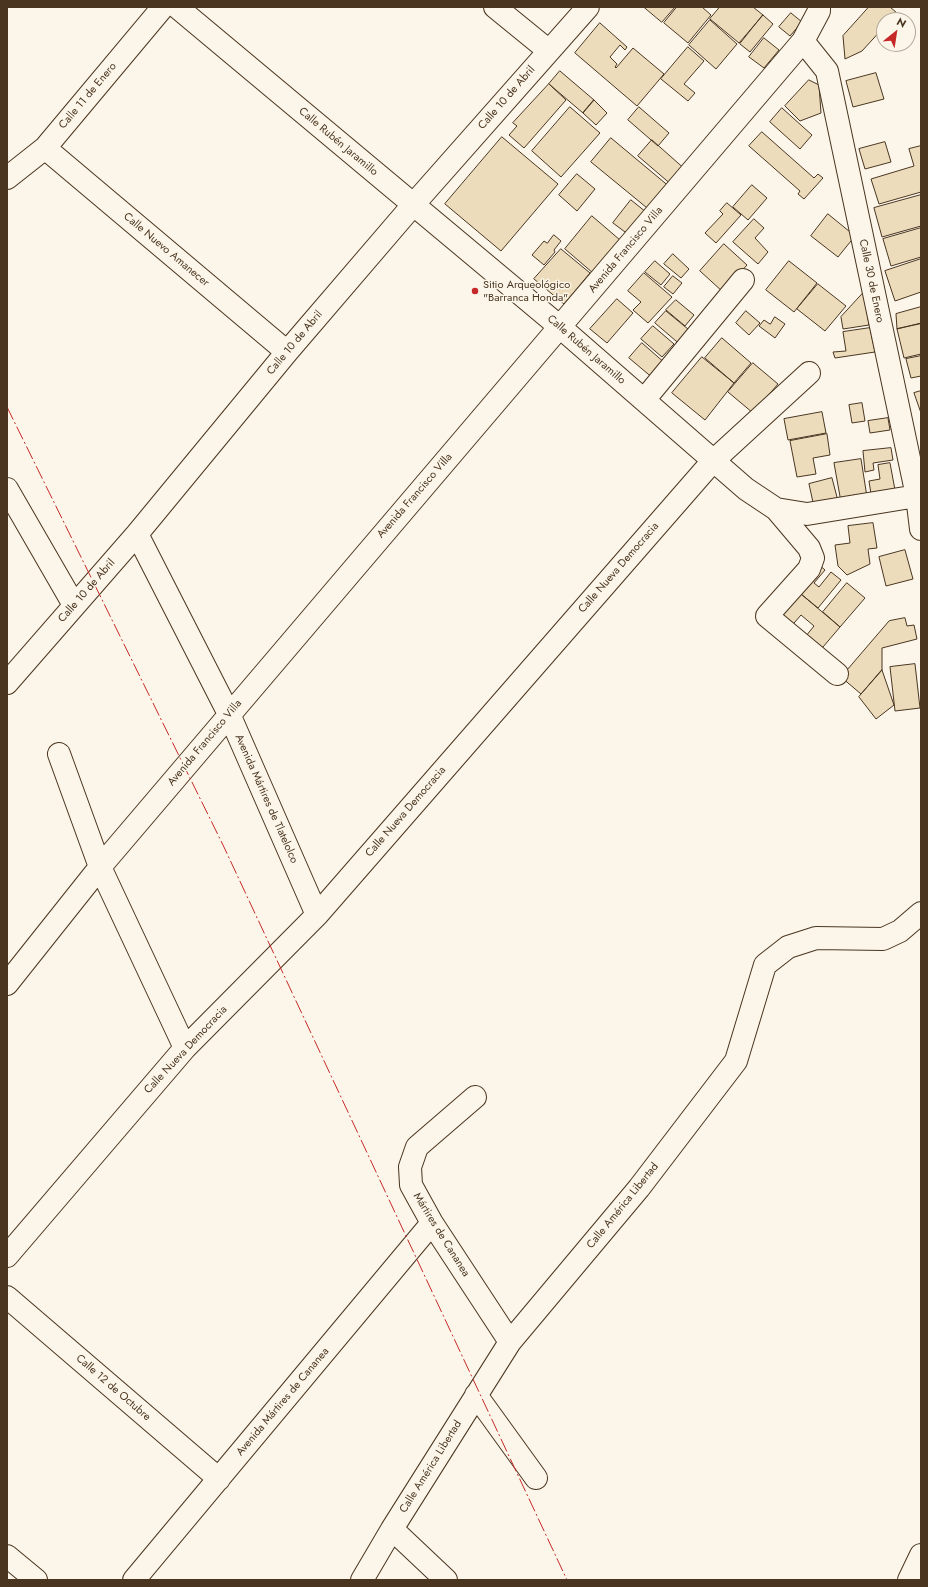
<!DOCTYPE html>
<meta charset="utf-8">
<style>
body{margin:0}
#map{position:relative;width:928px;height:1587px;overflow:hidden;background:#fbf6e9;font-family:Jost,sans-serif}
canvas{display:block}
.frame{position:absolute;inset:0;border:8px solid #4a3520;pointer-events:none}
.north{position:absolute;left:876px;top:12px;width:40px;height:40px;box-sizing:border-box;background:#fbf6e9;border:1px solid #b4a999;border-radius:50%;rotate:30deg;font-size:11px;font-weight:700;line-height:16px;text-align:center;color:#4a3520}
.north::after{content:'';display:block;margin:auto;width:14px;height:18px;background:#c62828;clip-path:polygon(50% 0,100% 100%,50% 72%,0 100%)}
</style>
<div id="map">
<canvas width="928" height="1587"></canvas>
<div class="frame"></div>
<div class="north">N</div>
</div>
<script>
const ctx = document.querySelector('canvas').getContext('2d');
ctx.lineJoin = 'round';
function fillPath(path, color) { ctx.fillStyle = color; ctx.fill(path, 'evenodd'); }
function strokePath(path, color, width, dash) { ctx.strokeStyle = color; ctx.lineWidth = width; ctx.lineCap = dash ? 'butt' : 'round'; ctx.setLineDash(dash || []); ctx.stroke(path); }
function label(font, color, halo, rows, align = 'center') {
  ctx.font = font + ' Jost,sans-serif'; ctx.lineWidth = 3; ctx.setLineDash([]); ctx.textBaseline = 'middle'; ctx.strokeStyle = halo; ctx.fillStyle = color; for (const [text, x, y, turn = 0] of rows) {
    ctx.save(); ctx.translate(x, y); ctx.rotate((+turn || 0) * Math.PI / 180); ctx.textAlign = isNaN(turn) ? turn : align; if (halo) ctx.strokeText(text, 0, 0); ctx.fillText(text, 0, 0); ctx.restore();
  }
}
const building = new Path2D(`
 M 644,7 L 675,7 L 662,22 Z
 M 677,7 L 702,7 L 711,15 L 688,43 L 664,23 Z
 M 720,7 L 753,7 L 763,15 L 739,43 L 710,19 Z
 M 869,7 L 890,7 L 897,13 L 890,20 L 884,20 L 884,27 L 862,51 L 845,59 L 843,36 Z
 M 791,13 L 802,22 L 790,36 L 779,27 Z
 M 763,15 L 773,24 L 750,52 L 740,44 Z
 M 710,20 L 737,44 L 716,69 L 689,45 Z
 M 600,23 L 627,47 L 625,50 L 620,45 L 610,57 L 617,64 L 615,67 L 616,68 L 633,48 L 664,74 L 637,106 L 575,53 Z
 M 764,38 L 779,50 L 764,68 L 749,57 Z
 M 688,47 L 704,61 L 684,84 L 695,93 L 688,101 L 661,79 Z
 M 560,71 L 594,100 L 583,113 L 549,84 Z
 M 876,73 L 884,99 L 853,107 L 846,81 Z
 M 809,80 L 819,85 L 821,113 L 800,121 L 785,106 Z
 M 549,84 L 566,100 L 524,148 L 509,135 L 517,126 L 513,123 Z
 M 594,100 L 607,113 L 596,125 L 583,113 Z
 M 570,107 L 600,133 L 561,177 L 532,151 Z
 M 639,107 L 669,133 L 658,146 L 628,120 Z
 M 782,108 L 812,135 L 800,149 L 770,122 Z
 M 762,132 L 814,178 L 818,174 L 823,178 L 804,199 L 798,194 L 800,191 L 749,146 Z
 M 502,137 L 558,184 L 501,251 L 445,204 Z
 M 611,138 L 671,188 L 652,212 L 591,162 Z
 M 652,140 L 687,171 L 673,186 L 638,156 Z
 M 885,142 L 891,162 L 865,169 L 859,149 Z
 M 921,146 L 921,192 L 879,204 L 871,179 L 914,166 L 909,149 Z
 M 577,174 L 595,189 L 577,211 L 559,195 Z
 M 752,185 L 767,198 L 748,220 L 733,207 Z
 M 921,195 L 921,226 L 882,237 L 874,208 Z
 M 631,200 L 646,212 L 629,235 L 613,223 Z
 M 727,203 L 741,215 L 716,243 L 705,233 L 723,214 L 720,211 Z
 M 828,214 L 855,236 L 838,257 L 811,236 Z
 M 592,216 L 620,240 L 593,273 L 565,249 Z
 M 754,219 L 764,228 L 755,238 L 768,252 L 758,264 L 733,242 Z
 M 921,228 L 921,257 L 891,266 L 883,239 Z
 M 554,235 L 561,241 L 554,250 L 555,252 L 544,265 L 532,255 L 544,241 L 547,243 Z
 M 724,244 L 747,265 L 723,292 L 700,271 Z
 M 561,249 L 590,273 L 564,304 L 534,279 Z
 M 673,254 L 689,269 L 681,278 L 664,264 Z
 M 921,259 L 921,292 L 895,301 L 885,271 Z
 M 655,261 L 670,274 L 661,285 L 645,272 Z
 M 789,261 L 817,283 L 794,312 L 766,290 Z
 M 644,273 L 672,297 L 648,323 L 633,310 L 641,302 L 628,291 Z
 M 673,276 L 682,283 L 673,294 L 664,287 Z
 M 818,284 L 846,306 L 825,331 L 797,309 Z
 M 864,292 L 869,325 L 843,329 L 841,317 Z
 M 617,299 L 633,313 L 607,343 L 590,329 Z
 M 676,300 L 694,315 L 685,326 L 666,310 Z
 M 921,307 L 921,323 L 897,329 L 896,314 Z
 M 666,311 L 694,334 L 683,347 L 655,323 Z
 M 746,311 L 760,323 L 749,335 L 736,323 Z
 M 775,317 L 785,324 L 775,338 L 759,326 L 764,320 L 770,324 Z
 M 921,324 L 921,354 L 904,358 L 897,329 Z
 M 653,326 L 674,344 L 662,357 L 641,339 Z
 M 870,328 L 875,352 L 835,358 L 833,352 L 846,351 L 843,332 Z
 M 722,338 L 751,363 L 734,383 L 705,358 Z
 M 642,343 L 666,364 L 654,379 L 629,358 Z
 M 921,356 L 921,376 L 911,378 L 906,359 Z
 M 702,357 L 734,383 L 705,420 L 672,393 Z
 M 753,363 L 778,384 L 753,413 L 728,392 Z
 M 921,391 L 921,413 L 914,393 Z
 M 862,403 L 865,421 L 852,423 L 849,405 Z
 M 822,412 L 826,433 L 788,440 L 784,419 Z
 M 888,418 L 890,430 L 870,433 L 868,421 Z
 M 827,434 L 830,455 L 813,458 L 816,474 L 797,477 L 790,441 Z
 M 891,448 L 893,460 L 873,463 L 874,470 L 865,472 L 863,451 Z
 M 861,459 L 867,497 L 841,502 L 834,463 Z
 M 890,463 L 895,490 L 871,494 L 869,481 L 880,479 L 878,465 Z
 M 832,478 L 838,501 L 814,507 L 809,484 Z
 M 873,523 L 877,548 L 868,549 L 870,564 L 847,575 L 838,566 L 835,545 L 850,543 L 848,526 Z
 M 905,550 L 913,579 L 886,586 L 879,557 Z
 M 817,563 L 825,570 L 814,583 L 819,587 L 831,572 L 841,580 L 818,608 L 795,589 Z
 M 847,583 L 865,598 L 840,627 L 823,612 Z
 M 795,589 L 840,627 L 817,654 L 802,641 L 814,626 L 801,615 L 788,630 L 772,616 Z
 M 905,618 L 907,626 L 914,625 L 917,639 L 882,648 L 882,670 L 861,694 L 841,677 L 889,621 Z
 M 915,664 L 920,708 L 895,711 L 890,667 Z
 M 882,670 L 894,705 L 876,719 L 859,697 Z`);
const minor = new Path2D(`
 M 177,7 L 560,327 L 746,489 L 776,509 L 807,514 L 917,496
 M 495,7 L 549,51
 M 803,41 L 827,71 L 917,496 L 921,529
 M 45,148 L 287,352
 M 7,178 L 45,148 L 163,7
 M 644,400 L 743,280
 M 7,489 L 74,605
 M 776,509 L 809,548 L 813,558 L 809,569 L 767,616 L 837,674
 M 137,534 L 229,714 L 317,915
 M 7,683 L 137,534 L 287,352 L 413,205 L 588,7
 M 59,754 L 100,867 L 185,1048
 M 7,984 L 100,867 L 803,41 L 819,11 L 819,7
 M 475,1097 L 417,1147 L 410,1167 L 411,1185 L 432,1223 L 510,1342
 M 7,1256 L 185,1048 L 317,915 L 712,462 L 809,373
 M 7,1297 L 219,1479
 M 476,1395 L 536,1478
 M 392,1529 L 446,1580
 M 7,1556 L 36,1580
 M 134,1580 L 432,1223
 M 362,1580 L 392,1529 L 510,1342 L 639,1188 L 736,1061 L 765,965 L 788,947 L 816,938 L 883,939 L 900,931 L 921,913
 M 909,1580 L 921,1555`);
const power = new Path2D(`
 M 7,407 L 223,845 L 567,1580`);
const markers = [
 [475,291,4,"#c62828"]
];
const streetNames = [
 ["Calle 11 de Enero",88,96,-50],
 ["Calle 10 de Abril",507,98,-49],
 ["Calle Rubén Jaramillo",338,142,40],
 ["Calle Nuevo Amanecer",166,250,40],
 ["Avenida Francisco Villa",626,250,-50],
 ["Calle 30 de Enero",871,281,78],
 ["Calle 10 de Abril",295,343,-50],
 ["Calle Rubén Jaramillo",586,350,41],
 ["Avenida Francisco Villa",415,496,-49],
 ["Calle Nueva Democracia",619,568,-49],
 ["Calle 10 de Abril",87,591,-49],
 ["Avenida Francisco Villa",205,743,-50],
 ["Avenida Mártires de Tlatelolco",266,799,66],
 ["Calle Nueva Democracia",406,812,-49],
 ["Calle Nueva Democracia",186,1050,-47],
 ["Calle América Libertad",623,1206,-51],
 ["Mártires de Cananea",441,1235,58],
 ["Calle 12 de Octubre",113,1388,41],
 ["Avenida Mártires de Cananea",283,1402,-50],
 ["Calle América Libertad",431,1467,-58]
];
const poiNames = [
 ["Sitio Arqueológico",483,285],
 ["\"Barranca Honda\"",483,298]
];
fillPath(building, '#ecdcbc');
strokePath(building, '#4a3520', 1);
strokePath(minor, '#4a3520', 24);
strokePath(minor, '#fbf6e9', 22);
strokePath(power, '#c62828', 1, [14, 3, 2, 3]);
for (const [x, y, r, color] of markers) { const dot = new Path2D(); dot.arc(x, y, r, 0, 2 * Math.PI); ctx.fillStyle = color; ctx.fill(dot); strokePath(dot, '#fbf6e9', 1.5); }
label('11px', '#4a3520', '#fbf6e9', streetNames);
label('11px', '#4a3520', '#fbf6e9', poiNames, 'left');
</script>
